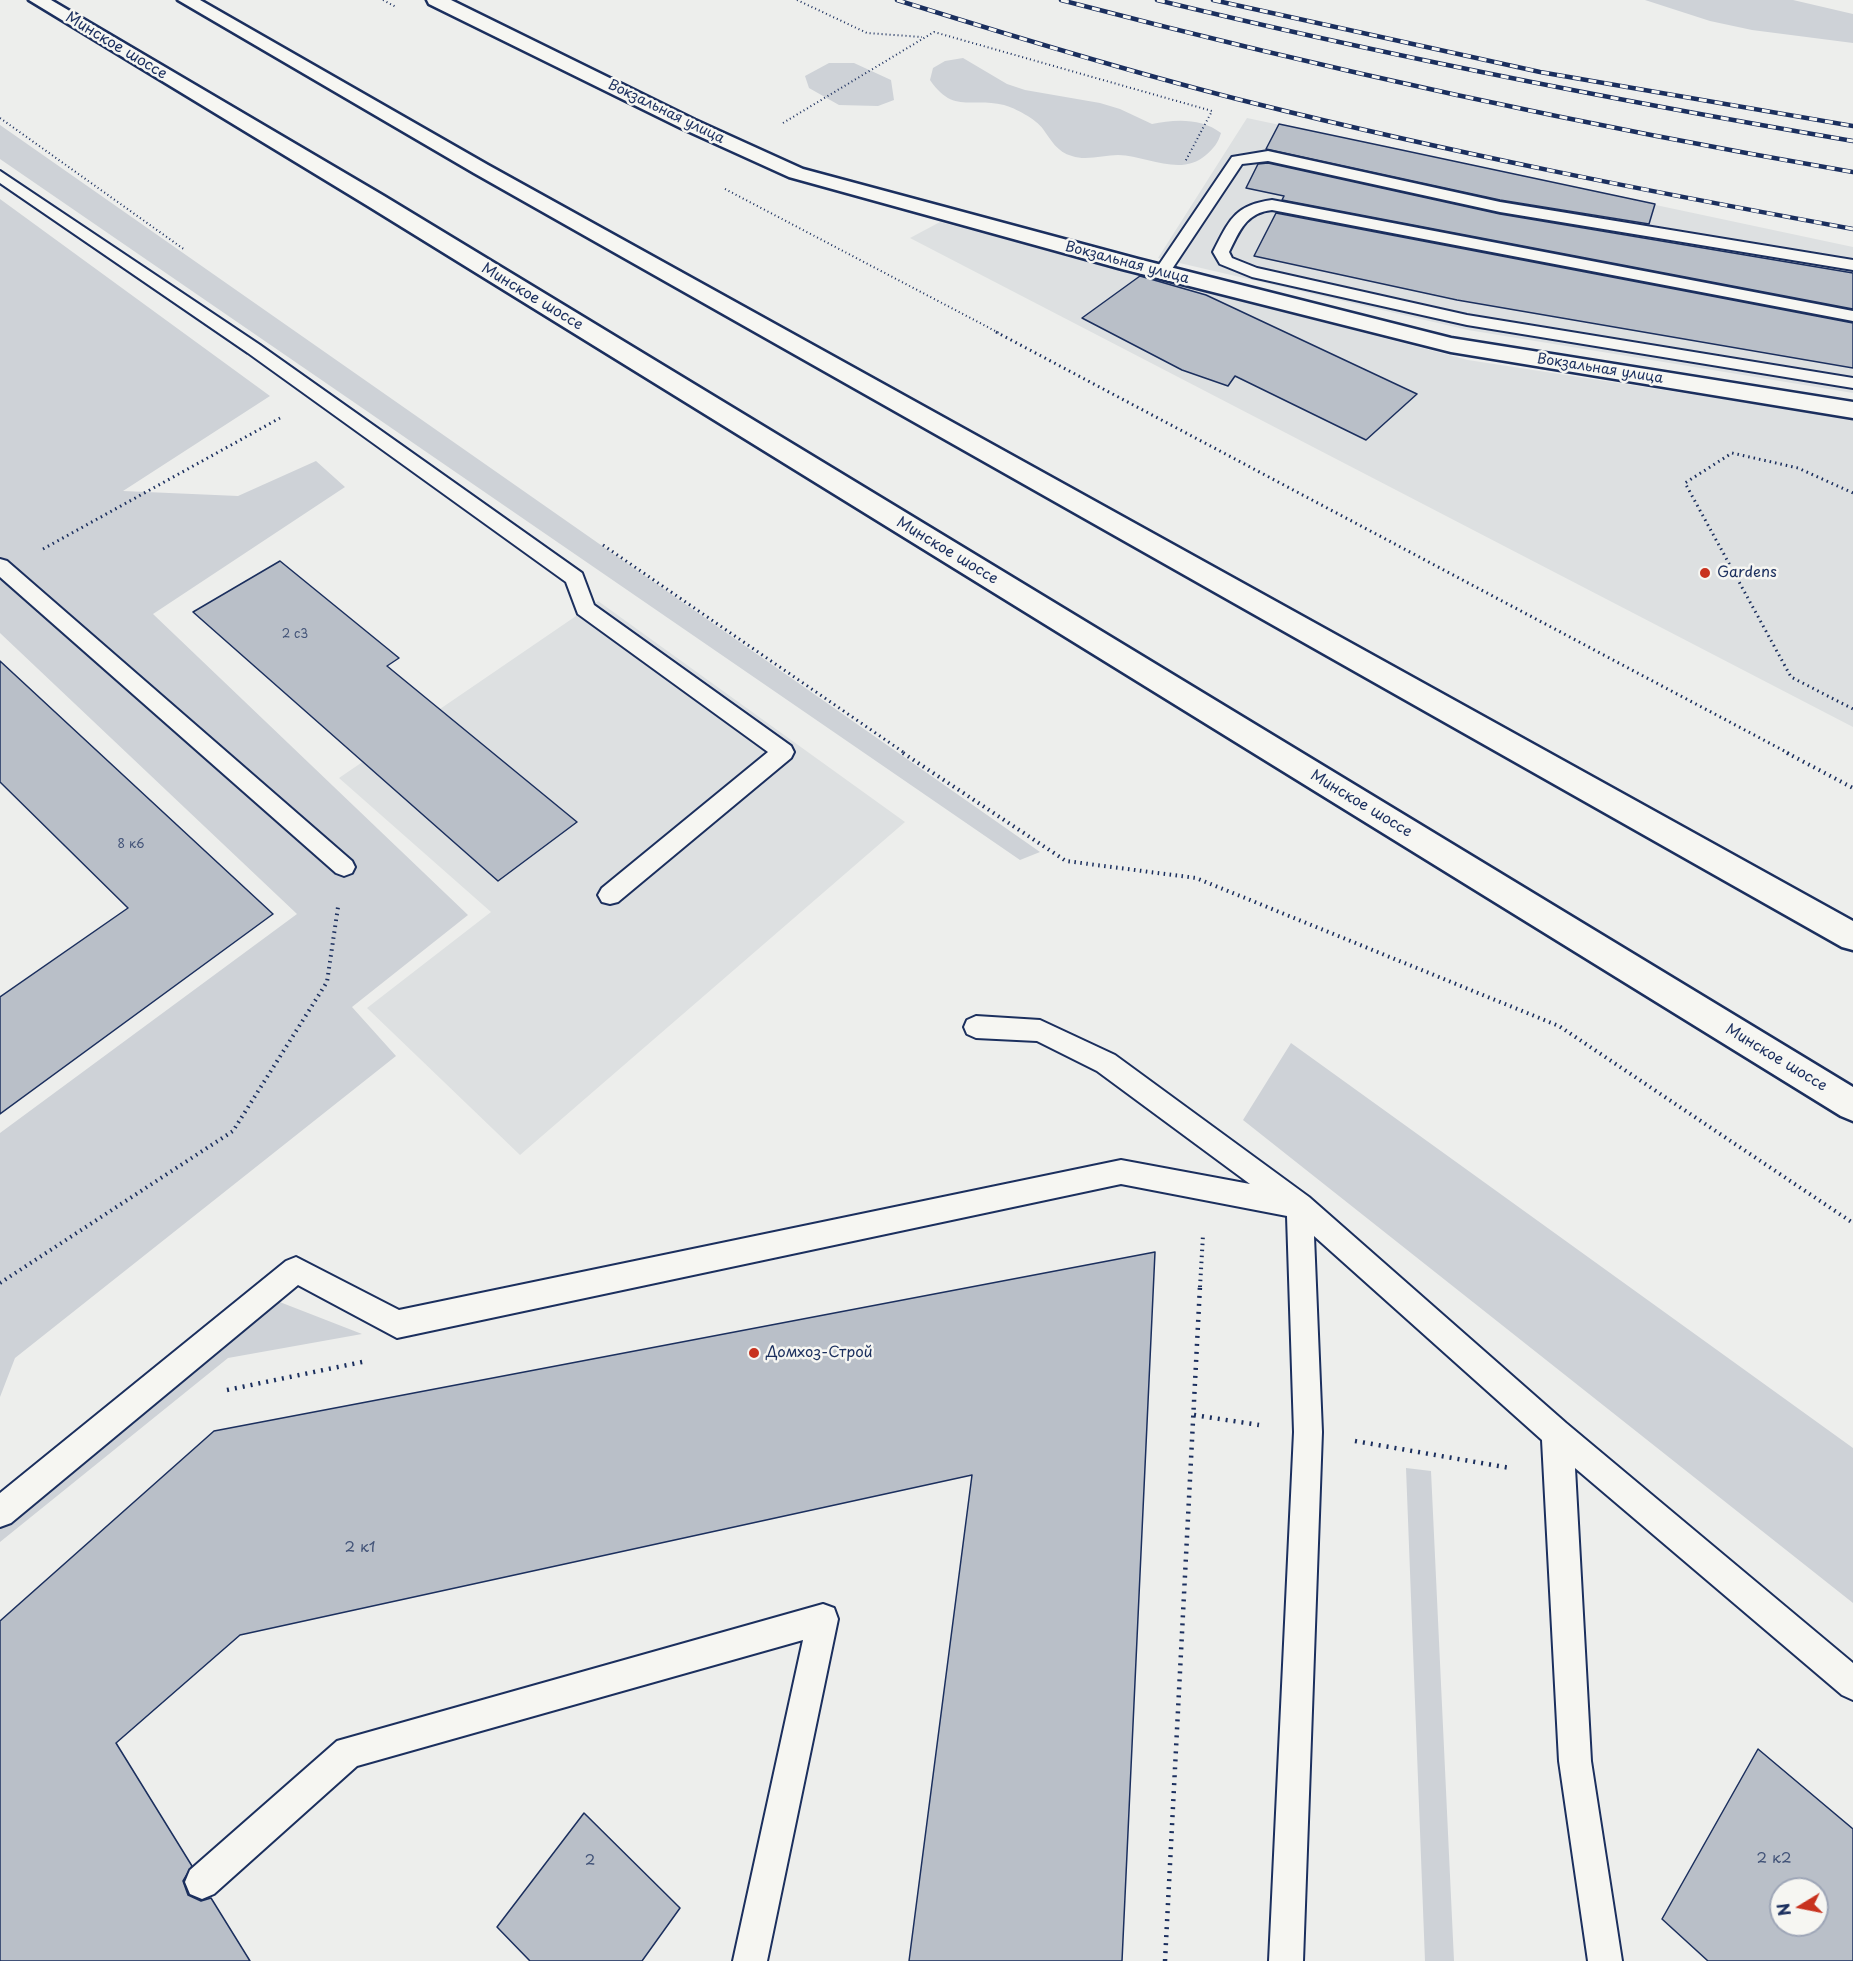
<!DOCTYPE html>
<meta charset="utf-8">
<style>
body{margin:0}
#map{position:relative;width:1853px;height:1961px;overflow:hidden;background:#edeeec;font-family:"Playpen Sans",sans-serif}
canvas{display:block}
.north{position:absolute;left:1769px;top:1877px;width:60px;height:60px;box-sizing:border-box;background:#f6f6f2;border:2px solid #9ea6b7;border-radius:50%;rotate:260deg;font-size:16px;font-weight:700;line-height:24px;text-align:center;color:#1b2f5e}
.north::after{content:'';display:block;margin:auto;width:21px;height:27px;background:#c8321e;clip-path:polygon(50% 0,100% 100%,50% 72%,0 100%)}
</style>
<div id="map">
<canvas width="1853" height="1961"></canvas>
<div class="north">N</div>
</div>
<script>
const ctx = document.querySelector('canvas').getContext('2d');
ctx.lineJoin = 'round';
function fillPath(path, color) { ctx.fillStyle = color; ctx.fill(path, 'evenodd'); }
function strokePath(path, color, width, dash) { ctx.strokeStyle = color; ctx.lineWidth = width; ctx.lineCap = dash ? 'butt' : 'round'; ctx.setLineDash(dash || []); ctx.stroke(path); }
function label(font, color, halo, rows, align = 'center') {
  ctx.font = font + ' "Playpen Sans",sans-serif'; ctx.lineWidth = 5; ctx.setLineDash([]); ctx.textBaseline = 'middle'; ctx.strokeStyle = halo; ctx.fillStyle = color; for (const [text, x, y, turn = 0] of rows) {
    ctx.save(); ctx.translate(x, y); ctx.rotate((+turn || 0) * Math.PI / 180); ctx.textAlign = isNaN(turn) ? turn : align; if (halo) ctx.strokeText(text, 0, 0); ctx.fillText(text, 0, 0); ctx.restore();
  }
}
const built = new Path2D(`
 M 1247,118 L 1853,247 L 1853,393 L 1468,330 L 1158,258 Z
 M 940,222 L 1468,360 L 1853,419 L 1853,727 L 910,238 Z
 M 598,601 L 905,822 L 520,1155 L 367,1008 L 491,912 L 339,778 Z`);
const green = new Path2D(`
 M 1645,0 L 1793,0 L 1853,14 L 1853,43 L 1752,30 L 1710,21 Z
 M 963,58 L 1007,84 L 1025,90 L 1100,103 L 1120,109 L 1152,124 C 1175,119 1202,118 1221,133 C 1218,143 1214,148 1206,155 C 1181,177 1148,156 1118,155 C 1104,155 1086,161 1072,156 C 1057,152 1051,140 1043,129 C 1036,119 1015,108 1004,105 C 971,97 953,114 930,80 L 933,68 L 945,61 Z
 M 829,63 L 854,63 L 891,80 L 894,100 L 878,106 L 839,105 L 809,88 L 805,76 Z
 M 0,125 L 1040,852 L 1020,860 L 0,159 Z
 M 0,199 L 270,396 L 123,491 L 238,496 L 316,461 L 345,487 L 153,614 L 468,915 L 352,1007 L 396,1056 L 15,1358 L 0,1397 L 0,1133 L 297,914 L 0,633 Z
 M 1291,1043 L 1853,1448 L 1853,1603 L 1243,1120 Z
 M 272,1299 L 362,1334 L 228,1358 L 0,1542 L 0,1522 Z
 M 1406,1468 L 1431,1471 L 1454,1961 L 1425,1961 Z`);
const building = new Path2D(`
 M 1279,124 L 1383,146 L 1655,204 L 1649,224 L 1500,200 L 1266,149 Z
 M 1268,163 L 1500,214 L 1853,273 L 1853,309 L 1282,200 L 1284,196 L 1246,188 L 1258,164 Z
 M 1276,213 L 1853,323 L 1853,368 L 1457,300 L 1254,256 Z
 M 1140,276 L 1206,295 L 1417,394 L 1366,440 L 1235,376 L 1228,386 L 1182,370 L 1082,318 Z
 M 280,561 L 399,658 L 387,666 L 577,822 L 498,881 L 193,612 Z
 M 0,661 L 273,914 L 0,1114 L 0,997 L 128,908 L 0,782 Z
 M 1155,1252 L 1122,1961 L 909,1961 L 972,1475 L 240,1635 L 116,1743 L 192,1866 L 183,1881 L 188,1895 L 201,1901 L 211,1898 L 250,1961 L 0,1961 L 0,1621 L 214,1431 Z
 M 1758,1749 L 1853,1829 L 1853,1961 L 1708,1961 L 1662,1919 ZM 1781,1889 L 1817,1889 L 1817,1925 L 1781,1925 Z
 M 584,1813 L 680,1908 L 642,1961 L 530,1961 L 497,1927 Z`);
const pathFar3 = new Path2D(`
 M 383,0 L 396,7
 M 797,0 L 867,33 L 922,37
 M 0,118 L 185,250
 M 783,123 L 934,32 L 1212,111 L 1185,162
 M 725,189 L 999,333`);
const pathFar2 = new Path2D(`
 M 996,332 L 1790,754
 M 1853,493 L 1798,468 L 1732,453 L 1685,483 L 1791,677 L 1853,709
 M 603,545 L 906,754
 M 43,549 L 280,418`);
const pathFar1 = new Path2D(`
 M 903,753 L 1066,861 L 1196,878 L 1559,1026 L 1853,1223
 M 1787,753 L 1853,788
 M 0,1283 L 233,1131 L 327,982 L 338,907
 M 1200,1287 L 1203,1235`);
const path = new Path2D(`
 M 227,1390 L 367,1361
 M 1194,1415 L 1259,1425
 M 1355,1441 L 1510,1468
 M 1165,1961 L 1200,1286`);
const lane = new Path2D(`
 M 1268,151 L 1500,202 L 1853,260 L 1853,270 L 1500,212 L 1268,161 L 1242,164 L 1168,275 L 1156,275 L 1154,272 L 1232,157 Z
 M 0,171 L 260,345 L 582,573 L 594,605 L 791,746 L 794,752 L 791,758 L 618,902 L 610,904 L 602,902 L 598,895 L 602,888 L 768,752 L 578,614 L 566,582 L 248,353 L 0,183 Z
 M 1272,200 L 1853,311 L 1853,321 L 1272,210 C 1246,213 1240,230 1229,252 L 1232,258 L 1257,268 L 1467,315 L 1853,378 L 1853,388 L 1467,325 L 1252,277 L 1220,264 L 1213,252 C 1229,221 1234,205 1272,200 Z
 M 0,559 L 7,561 L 352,861 L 355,867 L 352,873 L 344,876 L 336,873 L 0,577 Z
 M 976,1016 L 1040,1020 L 1115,1055 L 1309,1197 L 1566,1423 L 1853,1663 L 1853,1700 L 1842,1695 L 1575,1468 L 1591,1761 L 1622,1961 L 1588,1961 L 1559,1761 L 1542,1440 L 1314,1236 L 1322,1432 L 1303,1961 L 1269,1961 L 1294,1432 L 1287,1216 L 1121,1184 L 397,1338 L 298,1285 L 11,1523 L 0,1527 L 0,1493 L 286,1261 L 296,1257 L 399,1310 L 1121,1160 L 1250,1184 L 1097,1071 L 1037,1041 L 976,1038 L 967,1034 L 964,1027 L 967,1020 Z
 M 823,1604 L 834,1608 L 838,1619 L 767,1961 L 733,1961 L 803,1640 L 357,1766 L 214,1894 L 202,1899 L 190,1894 L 185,1882 L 190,1870 L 337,1741 Z`);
const street = new Path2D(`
 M 427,0 L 451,0 L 695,120 L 803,169 L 1138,259 L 1451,338 L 1853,402 L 1853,418 L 1451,352 L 1122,269 L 789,177 L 681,128 L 429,4 Z`);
const highway = new Path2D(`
 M 29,0 L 51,0 L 384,196 L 1853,1087 L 1853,1121 L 1841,1116 L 368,206 Z
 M 178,0 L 200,0 L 488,165 L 1853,921 L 1853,950 L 1842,947 L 474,173 Z`);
const rail = new Path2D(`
 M 897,0 C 1015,37 1133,73 1253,103 C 1452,153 1652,192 1853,229
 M 1061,0 C 1323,69 1586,126 1853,172
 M 1157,0 C 1387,56 1619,101 1853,141
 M 1213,0 L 1540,72 L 1853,126`);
const markers = [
 [1705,573,6,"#c8321e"],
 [754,1353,6,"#c8321e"]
];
const numberNames = [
 ["2 с3",295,635],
 ["8 к6",131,845]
];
const farStreetnames = [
 ["Вокзальная улица",666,112,26],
 ["Вокзальная улица",1127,263,15],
 ["Вокзальная улица",1600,369,9]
];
const streetNames = [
 ["Минское шоссе",116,46,31],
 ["Минское шоссе",532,297,31],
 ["Минское шоссе",947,551,31],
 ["Минское шоссе",1361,804,31],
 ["Минское шоссе",1776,1058,31]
];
const poiNames = [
 ["Gardens",1717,573],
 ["Домхоз-Строй",766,1353]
];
const nearNumbernames = [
 ["2 к1",360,1548],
 ["2 к2",1774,1859],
 ["2",590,1861]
];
fillPath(built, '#dde0e1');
fillPath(green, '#ced2d7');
fillPath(building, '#b9bfc8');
strokePath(building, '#1b2f5e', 1.5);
strokePath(lane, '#1b2f5e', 4);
strokePath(street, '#1b2f5e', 5);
strokePath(highway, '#1b2f5e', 5);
strokePath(pathFar3, '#1b2f5e', 2, [1, 3]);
strokePath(pathFar2, '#1b2f5e', 3, [1.5, 4]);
strokePath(pathFar1, '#1b2f5e', 4, [1.5, 4.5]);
strokePath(path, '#1b2f5e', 4.5, [2, 6]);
fillPath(lane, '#f6f6f2');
fillPath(street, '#f6f6f2');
fillPath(highway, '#f6f6f2');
strokePath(rail, '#1b2f5e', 4.5);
strokePath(rail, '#f6f6f2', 3, [8]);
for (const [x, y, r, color] of markers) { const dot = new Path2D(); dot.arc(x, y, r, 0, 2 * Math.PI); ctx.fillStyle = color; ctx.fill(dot); strokePath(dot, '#f6f6f2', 2); }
label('12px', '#425378', null, numberNames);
label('14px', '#1b2f5e', '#f6f6f2', farStreetnames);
label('15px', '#1b2f5e', '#f6f6f2', streetNames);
label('15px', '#1b2f5e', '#f6f6f2', poiNames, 'left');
label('15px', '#425378', null, nearNumbernames);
</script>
